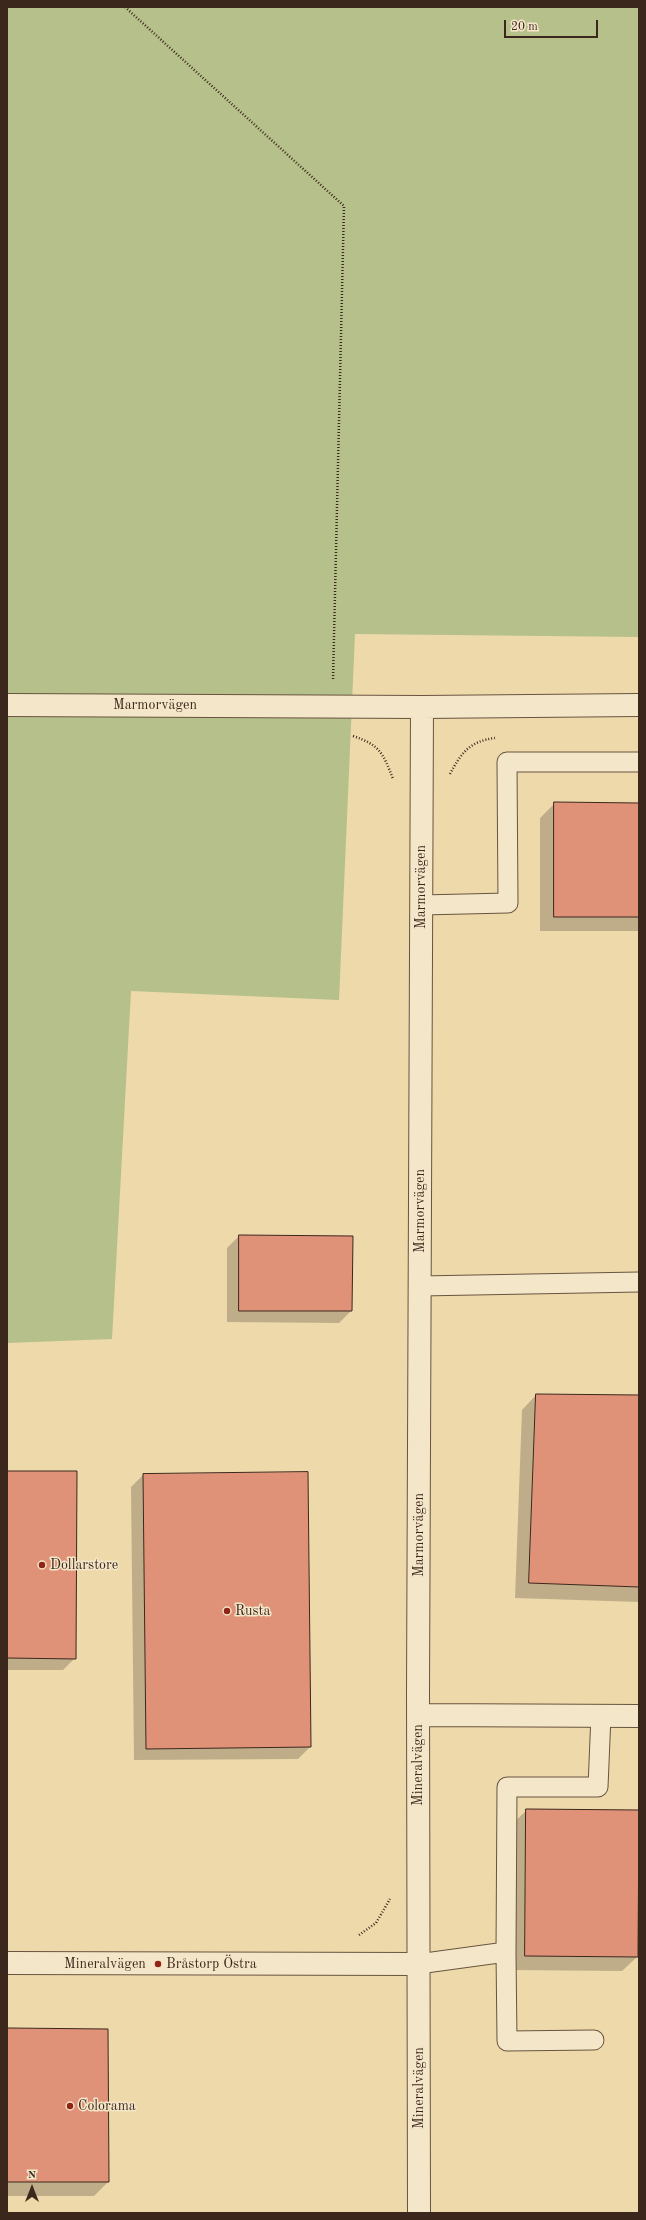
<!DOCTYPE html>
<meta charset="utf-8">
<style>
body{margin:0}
#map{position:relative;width:646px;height:2220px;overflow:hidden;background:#eed9aa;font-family:"Old Standard TT",serif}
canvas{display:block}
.frame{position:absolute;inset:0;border:8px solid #3c271d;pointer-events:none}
.north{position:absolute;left:12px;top:2168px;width:40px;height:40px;-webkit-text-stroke:3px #f4e6c8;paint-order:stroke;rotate:0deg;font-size:11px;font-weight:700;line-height:16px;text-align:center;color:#3c271d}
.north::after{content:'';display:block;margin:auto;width:14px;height:18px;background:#3c271d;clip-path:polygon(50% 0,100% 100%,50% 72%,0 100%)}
.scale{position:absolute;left:504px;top:20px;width:94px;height:18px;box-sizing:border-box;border:2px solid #3c271d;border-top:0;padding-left:5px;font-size:12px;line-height:14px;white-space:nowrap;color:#3c271d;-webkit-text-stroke:3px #f4e6c8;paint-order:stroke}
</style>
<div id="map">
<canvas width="646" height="2220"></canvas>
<div class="frame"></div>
<div class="north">N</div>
<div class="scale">20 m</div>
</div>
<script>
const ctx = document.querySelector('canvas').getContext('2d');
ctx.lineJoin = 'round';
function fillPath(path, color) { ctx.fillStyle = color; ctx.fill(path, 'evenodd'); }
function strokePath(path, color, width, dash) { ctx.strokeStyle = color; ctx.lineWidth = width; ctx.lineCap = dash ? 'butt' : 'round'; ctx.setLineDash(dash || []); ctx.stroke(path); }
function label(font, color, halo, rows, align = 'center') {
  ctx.font = font + ' "Old Standard TT",serif'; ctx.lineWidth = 3; ctx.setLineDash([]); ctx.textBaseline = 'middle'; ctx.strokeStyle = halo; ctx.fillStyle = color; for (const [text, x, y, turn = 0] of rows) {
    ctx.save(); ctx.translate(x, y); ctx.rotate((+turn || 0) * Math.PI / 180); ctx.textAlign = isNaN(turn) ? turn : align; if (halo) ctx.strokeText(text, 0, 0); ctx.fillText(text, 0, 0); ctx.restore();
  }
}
const green = new Path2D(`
 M 7,7 L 639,7 L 639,637 L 355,634 L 339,1000 L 131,991 L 112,1339 L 7,1343 Z`);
const shadow = new Path2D(`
 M 555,803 L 639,804 L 639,931 L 540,931 L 540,818 Z
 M 239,1236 L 351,1311 L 339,1323 L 227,1322 L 227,1248 Z
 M 536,1395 L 639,1396 L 639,1602 L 515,1598 L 522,1410 Z
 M 7,1472 L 75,1658 L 63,1670 L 7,1670 Z
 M 143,1475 L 310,1747 L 298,1759 L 134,1760 L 131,1487 Z
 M 527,1810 L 637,1957 L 622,1971 L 511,1970 L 512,1824 Z
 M 7,2029 L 108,2182 L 94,2196 L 7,2196 Z`);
const building = new Path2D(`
 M 554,802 L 639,803 L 639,917 L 554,917 Z
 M 239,1235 L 353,1236 L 352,1311 L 239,1311 Z
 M 536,1394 L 639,1395 L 639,1587 L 529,1583 Z
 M 7,1471 L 77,1471 L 76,1659 L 7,1658 Z
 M 308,1472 L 311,1747 L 146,1749 L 143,1474 Z
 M 526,1809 L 639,1810 L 638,1957 L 525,1956 Z
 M 7,2028 L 108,2029 L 109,2182 L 7,2182 Z`);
const path = new Path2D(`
 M 125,7 L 344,206 L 333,680
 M 353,736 C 380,745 383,753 393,779
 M 450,774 C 461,753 470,741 495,738
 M 359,1935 L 376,1923 L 390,1899`);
const service = new Path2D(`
 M 421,905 L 508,903 L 507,762 L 639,762
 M 420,1286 L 639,1282
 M 506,1952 L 507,2041 L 594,2040
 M 418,1964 L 506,1952 L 507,1787 L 598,1787 L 601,1715`);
const minor = new Path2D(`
 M 7,705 L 422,707 L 639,705
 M 418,1715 L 639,1716
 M 7,1963 L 418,1964
 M 419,2213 L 418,1689 L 422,707`);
const markers = [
 [42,1565,4,"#8f2418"],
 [227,1611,4,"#8f2418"],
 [158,1964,4,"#8f2418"],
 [70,2106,4,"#8f2418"]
];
const streetNames = [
 ["Marmorvägen",155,705],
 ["Marmorvägen",421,887,-90],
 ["Marmorvägen",420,1211,-90],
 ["Marmorvägen",419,1535,-90],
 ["Mineralvägen",418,1765,-90],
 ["Mineralvägen",105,1964],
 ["Mineralvägen",419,2088,-90]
];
const poiNames = [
 ["Dollarstore",50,1565],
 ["Rusta",235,1611],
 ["Bråstorp Östra",166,1964],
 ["Colorama",78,2106]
];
fillPath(green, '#b6c08a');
fillPath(shadow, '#0003');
fillPath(building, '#e09278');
strokePath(building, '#3c271d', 1);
strokePath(service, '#685440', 21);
strokePath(minor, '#685440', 24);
strokePath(path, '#3c271d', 2.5, [1, 2]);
strokePath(service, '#f4e6c8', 19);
strokePath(minor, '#f4e6c8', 22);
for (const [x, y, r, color] of markers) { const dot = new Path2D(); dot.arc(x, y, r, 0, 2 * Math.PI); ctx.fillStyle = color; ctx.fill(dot); strokePath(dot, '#f4e6c8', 1.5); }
label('14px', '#3c271d', '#f4e6c8', streetNames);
label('14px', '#3c271d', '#f4e6c8', poiNames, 'left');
</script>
